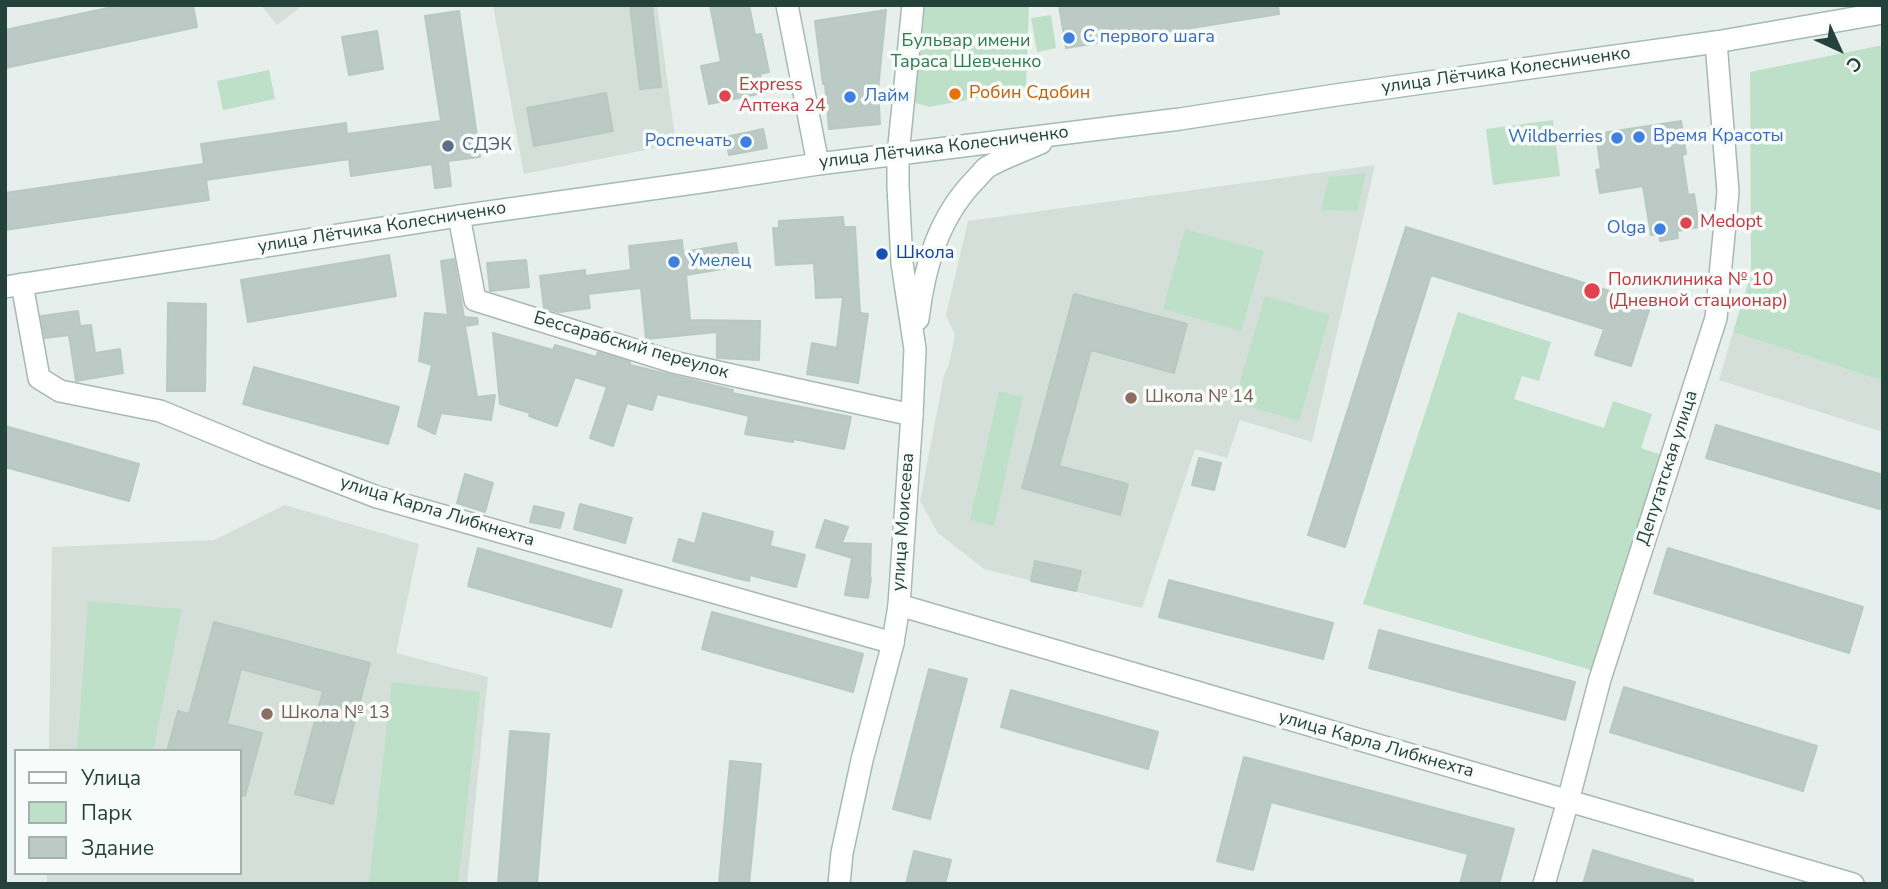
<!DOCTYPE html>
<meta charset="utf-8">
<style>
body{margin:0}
#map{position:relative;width:1888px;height:889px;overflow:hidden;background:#e6efeb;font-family:"Nunito Sans",sans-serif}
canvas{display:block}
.frame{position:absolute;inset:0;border:7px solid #24423a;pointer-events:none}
.legend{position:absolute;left:14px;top:749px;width:228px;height:126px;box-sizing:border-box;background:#f7fbf9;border:2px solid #a3b1ad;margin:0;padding:9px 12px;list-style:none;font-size:21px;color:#24423a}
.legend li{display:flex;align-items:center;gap:14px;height:35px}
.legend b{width:35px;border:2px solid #a3b1ad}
.north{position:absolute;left:1804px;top:14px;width:70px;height:70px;-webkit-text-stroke:5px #f7fbf9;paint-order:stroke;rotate:135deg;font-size:19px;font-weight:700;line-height:28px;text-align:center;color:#24423a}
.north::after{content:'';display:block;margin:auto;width:24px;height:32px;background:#24423a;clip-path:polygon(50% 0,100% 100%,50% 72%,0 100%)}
</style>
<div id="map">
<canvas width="1888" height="889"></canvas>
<div class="frame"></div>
<ul class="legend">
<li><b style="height:9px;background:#fff"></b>Улица</li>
<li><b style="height:19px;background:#bfe0c8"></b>Парк</li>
<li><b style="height:19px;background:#bbcac4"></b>Здание</li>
</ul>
<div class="north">С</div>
</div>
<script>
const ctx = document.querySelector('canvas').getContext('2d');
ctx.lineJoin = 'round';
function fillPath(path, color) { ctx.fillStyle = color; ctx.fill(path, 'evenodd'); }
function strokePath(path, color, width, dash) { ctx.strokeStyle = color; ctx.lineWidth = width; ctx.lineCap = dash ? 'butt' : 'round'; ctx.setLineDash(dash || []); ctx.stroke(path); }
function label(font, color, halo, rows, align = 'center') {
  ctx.font = font + ' "Nunito Sans",sans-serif'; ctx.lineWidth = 7; ctx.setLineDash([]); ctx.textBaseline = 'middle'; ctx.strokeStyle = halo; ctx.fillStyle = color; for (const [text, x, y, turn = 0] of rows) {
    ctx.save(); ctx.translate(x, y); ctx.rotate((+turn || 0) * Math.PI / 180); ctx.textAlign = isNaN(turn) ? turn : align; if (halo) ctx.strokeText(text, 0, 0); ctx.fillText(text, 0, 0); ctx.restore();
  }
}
const built = new Path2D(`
 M 261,5 L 302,5 L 302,6 L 277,25 Z
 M 493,5 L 657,5 L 676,144 L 524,174 Z
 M 1375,165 L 1312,442 L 1240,420 L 1227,458 L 1195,449 L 1142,608 L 984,569 L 938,533 L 920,501 L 944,375 L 949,364 L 955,335 L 946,315 L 968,221 Z
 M 1733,332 L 1883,381 L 1883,432 L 1719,380 Z
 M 285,505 L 419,544 L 396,653 L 488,677 L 467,884 L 47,884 L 47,873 L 240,873 L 240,751 L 49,751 L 52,547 L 214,540 Z`);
const green = new Path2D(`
 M 919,5 L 1029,5 L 1026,89 L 929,107 L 916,103 L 910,90 Z
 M 1051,15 L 1056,48 L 1037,52 L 1031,18 Z
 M 1883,45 L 1883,381 L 1733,332 L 1751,274 L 1750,72 Z
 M 269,70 L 275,99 L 223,110 L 217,81 Z
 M 1553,120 L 1560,176 L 1493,185 L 1486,129 Z
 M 1366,173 L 1357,211 L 1321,210 L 1329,177 Z
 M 1185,229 L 1264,251 L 1241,331 L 1163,309 Z
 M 1265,296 L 1330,315 L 1299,421 L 1234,402 Z
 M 1458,312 L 1551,342 L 1539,381 L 1522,376 L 1514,399 L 1604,428 L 1613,401 L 1652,414 L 1641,448 L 1662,455 L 1591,670 L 1363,604 Z
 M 999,391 L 1023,397 L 994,526 L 970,520 Z
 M 88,601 L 182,609 L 153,751 L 77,751 Z
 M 392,682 L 480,692 L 458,884 L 383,884 L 369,882 Z`);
const building = new Path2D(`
 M 122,5 L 193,5 L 197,27 L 5,68 L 5,30 Z
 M 630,5 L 652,5 L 661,87 L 640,89 Z
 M 710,5 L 749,5 L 755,35 L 761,34 L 769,72 L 760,74 L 763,93 L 709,104 L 701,66 L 721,62 Z
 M 1059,5 L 1278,5 L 1279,14 L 1066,48 Z
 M 886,10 L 878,90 L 880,124 L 829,129 L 825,84 L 823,84 L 815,21 Z
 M 459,11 L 480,157 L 448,161 L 451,186 L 435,188 L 432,164 L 351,176 L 349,159 L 206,180 L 209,200 L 5,230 L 5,193 L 204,164 L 201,144 L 346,123 L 347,134 L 441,121 L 425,16 Z
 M 377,31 L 383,69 L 349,75 L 342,37 Z
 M 606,93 L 613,131 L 534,146 L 527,108 Z
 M 1681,121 L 1686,154 L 1682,155 L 1688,195 L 1694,194 L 1699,227 L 1677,231 L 1678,238 L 1660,241 L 1659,234 L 1651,235 L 1643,186 L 1600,193 L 1596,170 L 1601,169 L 1596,134 Z
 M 763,129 L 767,148 L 729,155 L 726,137 Z
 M 843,217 L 844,227 L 855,227 L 860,313 L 868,314 L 858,383 L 807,374 L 812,343 L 837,348 L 843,297 L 816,298 L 814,263 L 776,265 L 773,228 L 779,228 L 779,221 Z
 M 1406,227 L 1651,304 L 1631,366 L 1595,355 L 1604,329 L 1431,275 L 1345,547 L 1308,535 Z
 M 682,240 L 683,252 L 736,243 L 740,266 L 686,275 L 690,320 L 760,321 L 759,360 L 717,358 L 717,332 L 646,339 L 641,288 L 588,294 L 590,308 L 559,312 L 544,308 L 540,276 L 585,270 L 585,276 L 631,270 L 629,246 Z
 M 389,255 L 396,296 L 248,322 L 241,280 Z
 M 454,259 L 464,317 L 477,318 L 478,324 L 465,326 L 477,397 L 495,395 L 491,420 L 441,413 L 435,434 L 418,426 L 432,365 L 419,361 L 425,313 L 448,315 L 441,261 Z
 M 526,260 L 529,287 L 490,291 L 487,263 Z
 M 1074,294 L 1187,324 L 1174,373 L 1091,350 L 1059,466 L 1128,484 L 1120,515 L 1022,488 Z
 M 168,303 L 206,304 L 205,391 L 167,391 Z
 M 78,311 L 80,326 L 91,325 L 95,353 L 120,349 L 123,373 L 76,381 L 69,335 L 45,338 L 41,316 Z
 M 493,333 L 553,350 L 555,345 L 596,357 L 598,352 L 630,362 L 630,365 L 733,390 L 732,393 L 851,417 L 844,449 L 793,439 L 793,442 L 745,434 L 749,416 L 657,394 L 652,410 L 627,403 L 613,446 L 590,438 L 607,387 L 575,377 L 557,426 L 529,416 L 530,413 L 500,404 Z
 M 254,367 L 399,407 L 388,444 L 243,404 Z
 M 1716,425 L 1883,475 L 1883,510 L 1706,458 Z
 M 5,426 L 139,464 L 129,501 L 5,467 Z
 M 1199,458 L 1221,463 L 1214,490 L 1192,485 Z
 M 465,474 L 493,483 L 485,512 L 457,503 Z
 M 580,504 L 632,518 L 625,543 L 574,529 Z
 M 534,506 L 564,513 L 560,528 L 530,522 Z
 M 703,513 L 773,532 L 770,546 L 805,555 L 796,587 L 750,575 L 749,581 L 736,578 L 673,561 L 679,539 L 695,544 Z
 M 825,520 L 848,527 L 842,543 L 871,544 L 870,577 L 871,578 L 868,598 L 845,595 L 852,558 L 816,547 Z
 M 478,548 L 622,590 L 611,627 L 468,586 Z
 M 1668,548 L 1863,607 L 1849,653 L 1654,593 Z
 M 1035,561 L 1081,571 L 1076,591 L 1031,581 Z
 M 1169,580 L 1333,623 L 1323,659 L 1159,617 Z
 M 712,612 L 863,654 L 853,692 L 702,649 Z
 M 214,622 L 370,663 L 333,804 L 295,794 L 323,691 L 241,669 L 227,724 L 262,733 L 245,796 L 240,795 L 240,751 L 178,751 L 168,748 L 178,711 L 189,714 Z
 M 1379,630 L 1575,682 L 1565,720 L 1369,668 Z
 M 929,669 L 967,679 L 930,819 L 893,809 Z
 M 1624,687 L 1817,746 L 1803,791 L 1610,732 Z
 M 1011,690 L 1158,732 L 1148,769 L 1001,727 Z
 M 510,731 L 549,734 L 537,884 L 498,884 Z
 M 1244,757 L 1514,829 L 1499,884 L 1460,884 L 1468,854 L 1271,802 L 1253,870 L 1217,861 Z
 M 730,761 L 761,764 L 749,884 L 719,884 Z
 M 1593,850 L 1693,880 L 1693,884 L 1583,884 Z
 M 914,851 L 951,860 L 945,884 L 906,884 Z`);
const street = new Path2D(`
 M 898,155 L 913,5
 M 459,216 L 475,300 L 673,362 L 912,415
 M 22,284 L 39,378 L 60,391 L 160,411 L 262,453 L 377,497 L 893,643
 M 899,605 L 1853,884
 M 1544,884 L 1568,801 L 1600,679 L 1716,318 L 1728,192 L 1716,42`);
const secondary = new Path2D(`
 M 787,5 L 818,164
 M 5,287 L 459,216 L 708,181 L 818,164 L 1180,119 L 1336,95 L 1716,42 L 1883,13
 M 918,319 C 924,268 938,218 975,180 C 978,177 982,172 986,168 C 1000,159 1025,150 1041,143
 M 839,884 L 842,853 L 862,760 L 893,643 L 899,605 L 912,415 L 915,349 L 902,263 L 898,186 L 898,155`);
const markers = [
 [1069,38,7,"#3f7fe0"],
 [955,94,7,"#e8710a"],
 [725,96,7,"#e0444e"],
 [850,97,7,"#3f7fe0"],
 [1639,137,7,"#3f7fe0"],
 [1617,138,7,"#3f7fe0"],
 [746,142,7,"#3f7fe0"],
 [448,146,7,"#5c6f8a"],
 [1686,223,7,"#e0444e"],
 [1660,229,7,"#3f7fe0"],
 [882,254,7,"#1a4fb4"],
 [674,262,7,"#3f7fe0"],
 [1592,291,9,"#e0444e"],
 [1131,398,7,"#8d6e63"],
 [267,714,7,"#8d6e63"]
];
const shopNames = [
 ["С первого шага",1083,38],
 ["Лайм",864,97],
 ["Время Красоты",1653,137],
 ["Wildberries",1603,138,"right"],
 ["Роспечать",732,142,"right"],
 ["Olga",1646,229,"right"],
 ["Умелец",688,262]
];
const parkNames = [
 ["Бульвар имени",966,42],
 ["Тараса Шевченко",966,63]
];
const streetNames = [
 ["улица Лётчика Колесниченко",1506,71,-8],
 ["улица Лётчика Колесниченко",944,148,-7],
 ["улица Лётчика Колесниченко",382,228,-9],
 ["Бессарабский переулок",631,346,16],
 ["Депутатская улица",1668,468,-72],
 ["улица Карла Либкнехта",437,512,17],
 ["улица Моисеева",904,522,-86],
 ["улица Карла Либкнехта",1376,745,16]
];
const healthNames = [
 ["Express",739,86],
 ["Аптека 24",739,107],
 ["Medopt",1700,223],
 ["Поликлиника № 10",1608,281],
 ["(Дневной стационар)",1608,302]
];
const foodNames = [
 ["Робин Сдобин",969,94]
];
const serviceNames = [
 ["СДЭК",462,146]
];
const transitNames = [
 ["Школа",896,254]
];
const educationNames = [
 ["Школа № 14",1145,398],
 ["Школа № 13",281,714]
];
fillPath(built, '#d4dfda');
fillPath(green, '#bfe0c8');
fillPath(building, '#bbcac4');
strokePath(building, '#b8c9c2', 2);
strokePath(street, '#a8b8b2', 24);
strokePath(secondary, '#a4bbb3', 24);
strokePath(street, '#fff', 21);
strokePath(secondary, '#fff', 21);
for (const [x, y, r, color] of markers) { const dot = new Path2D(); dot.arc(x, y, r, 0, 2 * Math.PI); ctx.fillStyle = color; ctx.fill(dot); strokePath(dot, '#f7fbf9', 2.5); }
label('18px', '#366cbe', '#f7fbf9', shopNames, 'left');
label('18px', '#2d7a4b', '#f7fbf9', parkNames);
label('18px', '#24423a', '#f7fbf9', streetNames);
label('18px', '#be3a42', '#f7fbf9', healthNames, 'left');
label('18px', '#c56008', '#f7fbf9', foodNames, 'left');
label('18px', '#4e5e75', '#f7fbf9', serviceNames, 'left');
label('18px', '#164399', '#f7fbf9', transitNames, 'left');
label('18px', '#785e54', '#f7fbf9', educationNames, 'left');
</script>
